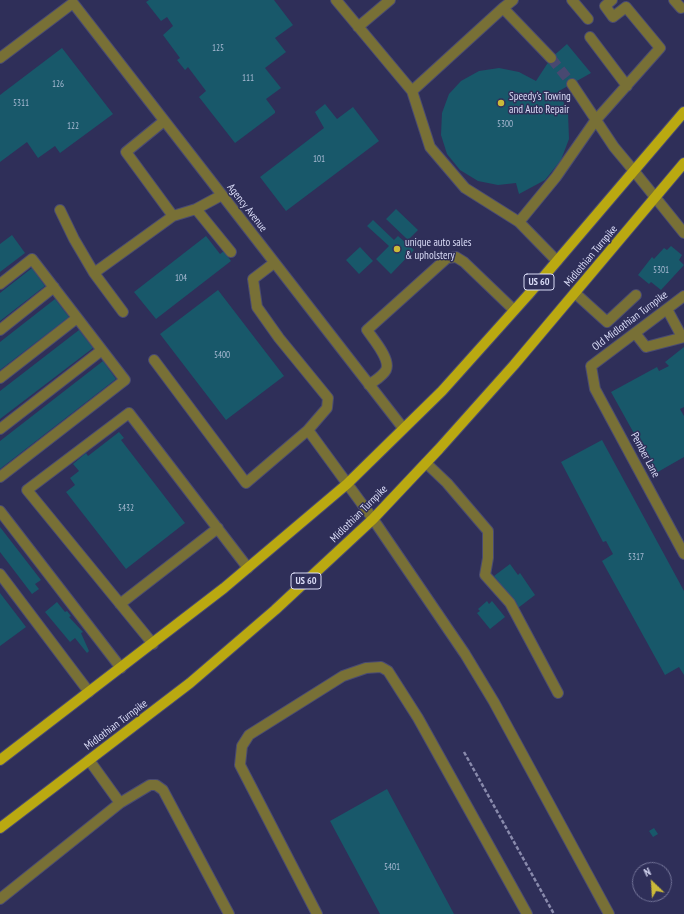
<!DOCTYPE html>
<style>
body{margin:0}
#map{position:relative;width:684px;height:914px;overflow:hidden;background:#2f2f59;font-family:"PT Sans Narrow",sans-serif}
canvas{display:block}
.north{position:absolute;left:632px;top:862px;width:40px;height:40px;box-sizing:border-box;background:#2f2f59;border:1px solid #737498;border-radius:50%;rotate:335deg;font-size:11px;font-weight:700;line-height:16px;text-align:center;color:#d9dbf6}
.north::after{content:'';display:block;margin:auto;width:14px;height:18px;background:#cbba39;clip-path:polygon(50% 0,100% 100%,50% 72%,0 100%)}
</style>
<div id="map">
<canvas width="684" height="914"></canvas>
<div class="north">N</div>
</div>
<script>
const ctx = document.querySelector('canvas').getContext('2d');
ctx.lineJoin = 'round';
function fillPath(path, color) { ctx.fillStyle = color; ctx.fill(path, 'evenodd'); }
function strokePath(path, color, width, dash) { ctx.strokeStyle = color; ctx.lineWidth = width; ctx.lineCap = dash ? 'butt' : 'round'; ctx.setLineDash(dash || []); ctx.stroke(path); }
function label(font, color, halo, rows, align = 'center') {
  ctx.font = font + ' "PT Sans Narrow",sans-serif'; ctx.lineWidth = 3; ctx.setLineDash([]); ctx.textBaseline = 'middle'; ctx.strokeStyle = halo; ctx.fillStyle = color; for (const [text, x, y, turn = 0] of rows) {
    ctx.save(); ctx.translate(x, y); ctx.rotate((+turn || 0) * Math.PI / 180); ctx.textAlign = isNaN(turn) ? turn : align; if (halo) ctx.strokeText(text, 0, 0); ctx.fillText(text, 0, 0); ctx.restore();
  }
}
const building = new Path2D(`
 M 149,0 L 274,0 L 293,25 L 275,38 L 286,52 L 265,68 L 281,88 L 266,99 L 275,111 L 275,113 L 235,143 L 199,97 L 206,91 L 188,67 L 185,70 L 177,60 L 180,58 L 163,35 L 173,26 L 167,17 L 161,21 L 146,2 Z
 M 567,44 L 591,73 L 559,91 L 568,113 L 569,139 L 561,160 L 545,180 L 519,194 L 516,183 L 498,185 L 478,181 L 460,170 L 447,154 L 441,135 L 442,113 L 449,94 L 461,81 L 479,71 L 499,68 L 519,72 L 536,81 L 551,58 Z
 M 62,48 L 113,114 L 60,153 L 55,146 L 38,158 L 27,142 L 0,162 L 0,95 Z
 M 325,104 L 337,119 L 353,107 L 379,141 L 286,211 L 260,177 L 324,128 L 315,112 Z
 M 396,209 L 418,230 L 408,240 L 386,219 Z
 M 373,220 L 394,240 L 398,236 L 414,250 L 391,274 L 376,259 L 389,246 L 367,226 Z
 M 12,235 L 25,253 L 0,272 L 0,244 Z
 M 206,236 L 220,254 L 224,251 L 231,261 L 156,319 L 134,292 Z
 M 671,246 L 682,255 L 679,260 L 684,265 L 661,290 L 651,282 L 649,284 L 638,275 L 652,257 L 654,259 L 664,248 L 667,250 Z
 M 360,247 L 373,261 L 359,274 L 346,260 Z
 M 32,268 L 45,286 L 0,321 L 0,293 Z
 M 218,290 L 284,376 L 226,420 L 160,334 Z
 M 55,299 L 69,317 L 0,370 L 0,342 Z
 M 79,330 L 93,348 L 0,419 L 0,391 Z
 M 684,347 L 684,407 L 680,409 L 684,416 L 684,457 L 656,473 L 611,392 L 657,367 L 659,371 L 669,366 L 665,362 Z
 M 103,361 L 116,379 L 0,469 L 0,441 Z
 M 119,432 L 124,438 L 121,440 L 185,523 L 126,569 L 66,492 L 75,485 L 70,478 L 79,471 L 73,464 L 86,453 L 88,456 Z
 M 602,440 L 684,591 L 684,675 L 679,667 L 665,675 L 602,561 L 613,554 L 606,541 L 603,542 L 561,462 Z
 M 0,527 L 41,580 L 35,584 L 39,589 L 32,594 L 0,552 Z
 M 510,564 L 518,575 L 520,573 L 535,595 L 518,608 L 494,576 Z
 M 0,593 L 26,627 L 0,646 Z
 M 487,601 L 489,604 L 492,601 L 505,617 L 490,629 L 477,613 L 480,611 L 478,609 Z
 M 57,602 L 65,612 L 67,611 L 71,616 L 69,617 L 83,632 L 81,633 L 89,651 L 87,653 L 75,638 L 70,642 L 45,612 Z
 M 387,789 L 454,914 L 380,914 L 330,821 Z
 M 654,828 L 658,834 L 653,837 L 649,831 Z`);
const minorTunnel = new Path2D(`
 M 551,58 L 572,84`);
const path = new Path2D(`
 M 464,752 L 554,914`);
const minor = new Path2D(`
 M 336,0 L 412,91
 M 513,0 L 503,8 L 551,58
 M 572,0 L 588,19
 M 674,0 L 681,8
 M 503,8 L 412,91 L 430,147 L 465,188 L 519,222
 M 358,27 L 390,0
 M 590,37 L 627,86
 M 0,58 L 73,3 L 403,428
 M 572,84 L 614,147 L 634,171 L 684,233
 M 164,121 L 126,152 L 173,216 L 196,209 L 222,195
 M 196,209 L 231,252
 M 60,210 L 74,239 L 94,273 L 173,216
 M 557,261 L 519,222 L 556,177 L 595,121 L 660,48 L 626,7 L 613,17 L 605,6 L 612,0
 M 274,263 L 253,279 L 257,307 L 279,338 L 328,398 L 327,408 L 308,430 L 373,519 L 465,654 L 494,702 L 609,914
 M 94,273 L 123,312
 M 0,284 L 32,259 L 125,380 L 0,477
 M 575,293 L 607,322 L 636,295
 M 684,296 L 591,366 L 595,389 L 684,554
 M 667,309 L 682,337
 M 0,330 L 54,287
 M 635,333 L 646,347 L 684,337
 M 154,360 L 246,483 L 308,430
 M 0,378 L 77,318
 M 369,385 C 374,381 383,376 386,370 C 391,359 373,339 367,330 L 447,258 L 456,257 L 464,262 L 514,310
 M 0,429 L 102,350
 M 426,463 L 447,483 L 488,531 L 488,558 L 485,575 L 510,603 L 558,693
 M 0,511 L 121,668
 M 0,574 L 89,692
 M 120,604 L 218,528
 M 153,644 L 27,490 L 129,413 L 248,568
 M 120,803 L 150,785 L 156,785 L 163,790 L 229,914
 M 0,899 L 120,803 L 89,760
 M 317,914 L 240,765 L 242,746 L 249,735 L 343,676 L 366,668 L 381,667 L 388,671 L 418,718 L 527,914`);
const major = new Path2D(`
 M 0,760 L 224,588 L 347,484 L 442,391 L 528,295 L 684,112
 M 0,828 L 190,683 L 275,610 L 373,519 L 439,449 L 514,365 L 684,163`);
const markers = [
 [501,103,4,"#cbba39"],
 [397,249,4,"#cbba39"]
];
const numberNames = [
 ["125",218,48],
 ["111",248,78],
 ["126",58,84],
 ["5311",21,103],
 ["5300",505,124],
 ["122",73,126],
 ["101",319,159],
 ["5301",661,270],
 ["104",181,278],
 ["5400",222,355],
 ["5432",126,508],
 ["5317",636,557],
 ["5401",392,867]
];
const shields = [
 [539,282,30],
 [306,581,30]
];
const shieldNames = [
 ["US 60",539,282],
 ["US 60",306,581]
];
const poiNames = [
 ["Speedy's Towing",509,97],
 ["and Auto Repair",509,110],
 ["unique auto sales",405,243],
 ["& upholstery",405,256]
];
const streetNames = [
 ["Agency Avenue",247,208,52],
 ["Midlothian Turnpike",591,256,-50],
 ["Old Midlothian Turnpike",630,321,-37],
 ["Pember Lane",645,455,62],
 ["Midlothian Turnpike",359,514,-45],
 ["Midlothian Turnpike",116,725,-37]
];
fillPath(building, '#18586a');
strokePath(minorTunnel, '#484971', 10, [10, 5]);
strokePath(minor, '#4a4b72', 12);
strokePath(major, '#4a4b72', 12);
strokePath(path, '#898aac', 2.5, [4, 2]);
strokePath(minor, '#787036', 10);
strokePath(major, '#baa911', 10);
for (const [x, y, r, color] of markers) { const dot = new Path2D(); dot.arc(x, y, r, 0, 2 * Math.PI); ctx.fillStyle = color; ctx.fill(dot); strokePath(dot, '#2f2f59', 1.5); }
label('9px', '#a9bad3', null, numberNames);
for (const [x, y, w] of shields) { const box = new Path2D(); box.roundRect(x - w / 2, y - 8, w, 16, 3); ctx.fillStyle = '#2f2f59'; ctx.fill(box); strokePath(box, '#d9dbf6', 1); }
label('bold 10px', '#d9dbf6', null, shieldNames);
label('11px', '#d9dbf6', '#2f2f59', poiNames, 'left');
label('11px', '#d9dbf6', '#2f2f59', streetNames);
</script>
